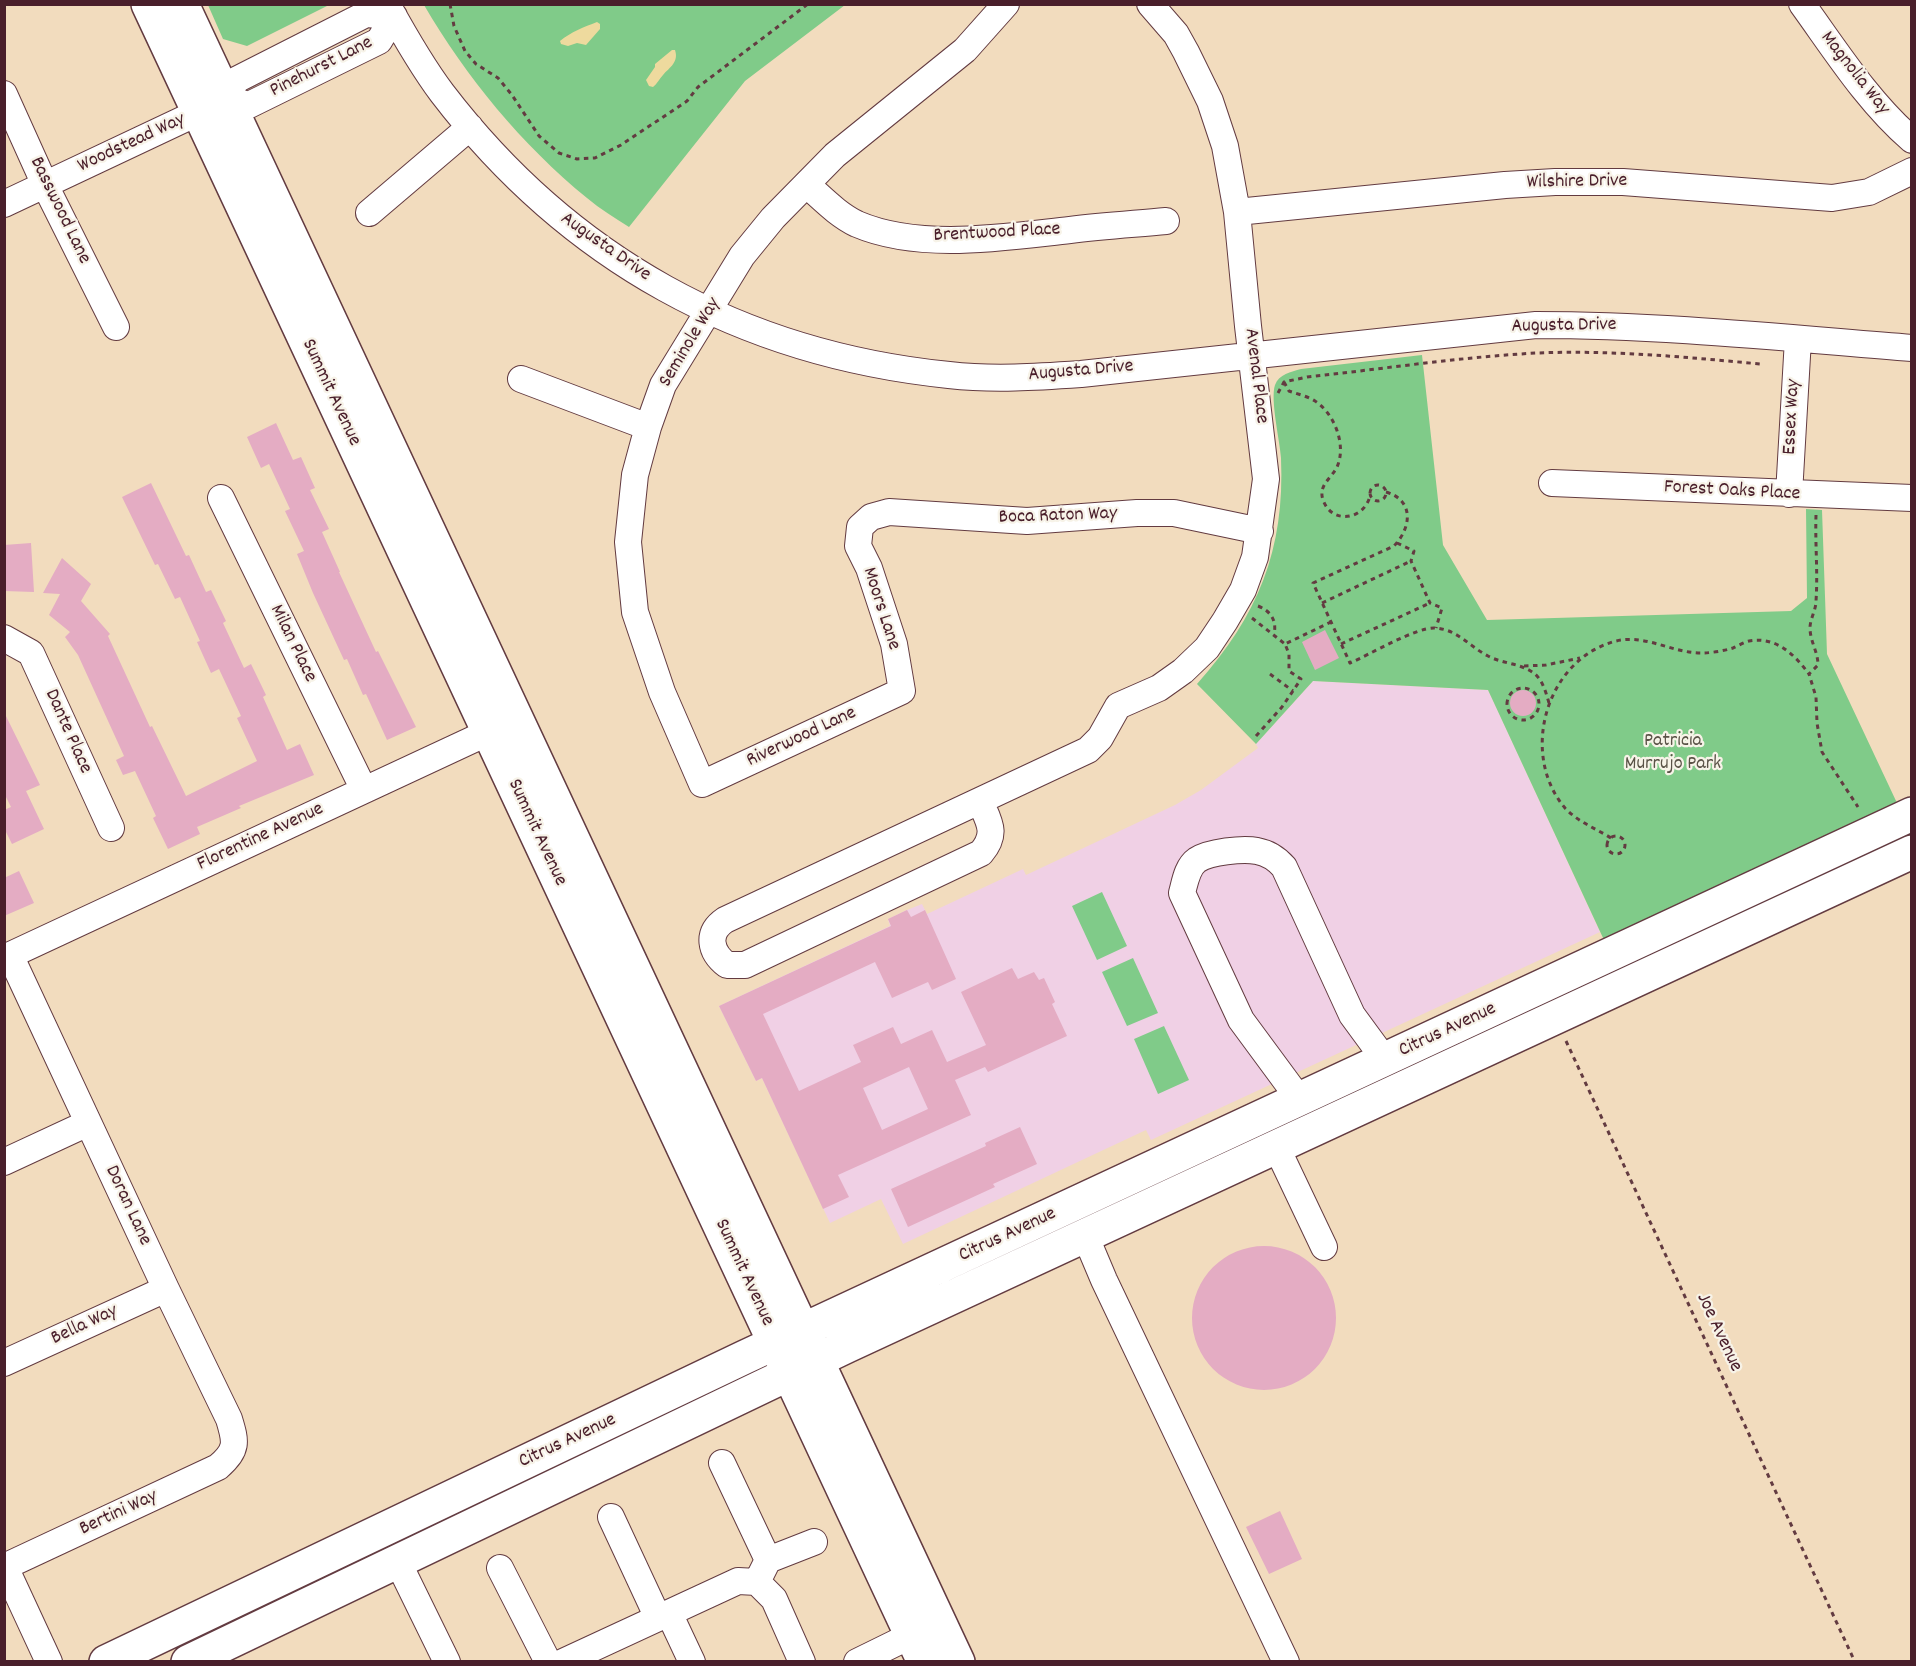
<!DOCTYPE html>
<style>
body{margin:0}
#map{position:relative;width:1916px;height:1666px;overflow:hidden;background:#f2dcbe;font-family:Dekko,sans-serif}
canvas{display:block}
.frame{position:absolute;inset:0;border:6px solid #4a1f2b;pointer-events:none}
</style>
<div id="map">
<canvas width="1916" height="1666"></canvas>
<div class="frame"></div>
</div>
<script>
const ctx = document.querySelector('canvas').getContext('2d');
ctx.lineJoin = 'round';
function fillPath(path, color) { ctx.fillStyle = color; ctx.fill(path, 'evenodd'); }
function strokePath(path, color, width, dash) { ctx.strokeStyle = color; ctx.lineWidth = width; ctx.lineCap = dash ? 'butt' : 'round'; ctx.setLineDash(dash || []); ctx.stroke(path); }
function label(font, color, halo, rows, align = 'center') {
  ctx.font = font + ' Dekko,sans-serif'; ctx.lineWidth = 4.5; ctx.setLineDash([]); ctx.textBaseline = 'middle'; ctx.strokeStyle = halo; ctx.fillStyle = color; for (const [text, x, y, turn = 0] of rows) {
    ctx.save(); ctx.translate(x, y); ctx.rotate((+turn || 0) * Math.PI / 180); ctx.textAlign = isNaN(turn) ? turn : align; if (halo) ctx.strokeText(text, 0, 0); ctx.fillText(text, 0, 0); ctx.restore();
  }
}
const built = new Path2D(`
 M 1313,681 L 1488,690 L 1600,932 L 1151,1140 L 1146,1130 L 903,1244 L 881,1199 L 830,1223 L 762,1078 L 756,1081 L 719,1006 L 890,926 L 888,919 L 907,910 L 922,904 L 927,914 L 1023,869 L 1026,875 L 1175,805 L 1201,790 L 1258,748 L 1256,744 Z`);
const green = new Path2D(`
 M 208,5 L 329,5 L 247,46 L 223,39 Z
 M 424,5 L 845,5 L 745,81 L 629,227 C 615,218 600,209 587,198 C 522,145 466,77 424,5 Z
 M 1422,355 L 1443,545 L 1487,620 L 1791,611 L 1807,598 L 1806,509 L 1822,510 L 1827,654 L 1897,803 L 1604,940 L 1488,690 L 1313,681 L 1256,744 L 1197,684 C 1258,616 1285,550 1281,458 C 1280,441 1270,400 1275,385 C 1279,374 1291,372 1301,369 Z
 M 1102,892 L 1127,946 L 1097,960 L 1072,906 Z
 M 1133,958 L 1158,1013 L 1127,1026 L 1102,972 Z
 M 1164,1026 L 1189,1080 L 1158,1094 L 1134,1039 Z`);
const sand = new Path2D(`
 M 597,22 L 600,24 L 600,29 L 586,45 L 577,43 L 568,46 L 561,44 L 560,41 C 571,32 584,27 597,22 Z
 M 672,50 L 675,50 C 679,62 670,67 663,75 C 659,79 657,84 653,87 L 649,86 L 646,80 L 655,67 L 655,64 Z`);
const building = new Path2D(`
 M 276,423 L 293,460 L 301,457 L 315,488 L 310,490 L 329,529 L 322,532 L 340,572 L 339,572 L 376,652 L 378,651 L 416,727 L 387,740 L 366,694 L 363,695 L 347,659 L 344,660 L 313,593 L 297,554 L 304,551 L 285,511 L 290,509 L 269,464 L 261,468 L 247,437 Z
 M 151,483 L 186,556 L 189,555 L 206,592 L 211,590 L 226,621 L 223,623 L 244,668 L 251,664 L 266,695 L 263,697 L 287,750 L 300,744 L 314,775 L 239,806 L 241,808 L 197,827 L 200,834 L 168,849 L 153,818 L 156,816 L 135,771 L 123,775 L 116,760 L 124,756 L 78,655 L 65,637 L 70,632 L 49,615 L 60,594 L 43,593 L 62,558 L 91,584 L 81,601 L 110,634 L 108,636 L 150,727 L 152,726 L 186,796 L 257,761 L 237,718 L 241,716 L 219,669 L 211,673 L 197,642 L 200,641 L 180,597 L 175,599 L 158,564 L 155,565 L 122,497 Z
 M 31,543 L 34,592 L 4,591 L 4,545 Z
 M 1325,630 L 1339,658 L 1315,670 L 1302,642 Z
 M1510 703a13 13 0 1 1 26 0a13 13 0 1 1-26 0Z
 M 4,712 L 40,785 L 26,791 L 44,829 L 12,844 L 4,828 L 4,810 L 11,807 L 4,793 Z
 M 19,871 L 34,903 L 4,916 L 4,878 Z
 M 907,910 L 911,917 L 925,910 L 956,979 L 932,990 L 928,982 L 892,998 L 875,962 L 763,1014 L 799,1091 L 861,1062 L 853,1045 L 893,1027 L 901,1044 L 932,1030 L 947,1062 L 986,1045 L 961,992 L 1012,968 L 1018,979 L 1034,972 L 1039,980 L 1044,978 L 1055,1002 L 1052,1004 L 1067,1036 L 988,1072 L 985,1067 L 955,1080 L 971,1115 L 838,1175 L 849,1197 L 823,1209 L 762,1078 L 756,1081 L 719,1006 L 891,926 L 888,919 ZM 909,1067 L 928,1109 L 882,1130 L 863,1088 Z
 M 1020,1127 L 1037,1164 L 993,1184 L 995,1187 L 908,1227 L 891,1189 L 986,1146 L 985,1143 Z
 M1192 1318a72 72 0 1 1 144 0a72 72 0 1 1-144 0Z
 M 1280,1511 L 1302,1559 L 1269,1574 L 1246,1527 Z`);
const path = new Path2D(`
 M 450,4 L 454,26 L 465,51 L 476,64 L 498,78 L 512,95 L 539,136 L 559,153 L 577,159 L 595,158 L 621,145 L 687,101 L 698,87 L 808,4
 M 1284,382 L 1289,391 C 1297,394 1307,396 1315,401 C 1334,413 1347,445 1337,467 C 1331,479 1318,485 1323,500 C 1332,525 1364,520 1370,496
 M 1278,393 L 1284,382 L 1307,377 C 1383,369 1460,357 1537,353 C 1611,350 1686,357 1760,364
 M1370 493a8 8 0 1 1 16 0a8 8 0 1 1-16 0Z
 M 1386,492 C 1414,500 1412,527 1394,546 L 1313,583 L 1350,663 C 1369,655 1416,627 1435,628 C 1457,629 1470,647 1488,656 C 1503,664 1521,663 1535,674 C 1543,681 1546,693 1549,703
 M 1816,515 C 1815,544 1818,572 1816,601 C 1816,610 1810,619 1810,628 C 1810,641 1818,652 1818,665 L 1809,674 L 1816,697 L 1817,723 L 1822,752 L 1858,807
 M 1397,543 L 1414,551 L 1411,561 L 1430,603 L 1442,608 L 1436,628
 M 1322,603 L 1411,561
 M 1258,606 C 1271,611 1277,621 1274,634
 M 1252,618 L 1285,644
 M 1341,644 L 1430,603
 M 1524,666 L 1546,665 L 1580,658
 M 1270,674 L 1293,691
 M1507 704a16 16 0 1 1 32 0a16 16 0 1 1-32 0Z
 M 1256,736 L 1282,707 L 1301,679 L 1289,671 L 1289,654 L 1285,644 L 1331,622
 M1607 845a9 9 0 1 1 18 0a9 9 0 1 1-18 0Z
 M 1611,838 C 1595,828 1578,822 1565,808 C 1519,754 1546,659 1616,641 C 1646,634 1672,653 1701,653 C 1711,653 1723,651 1733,648 C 1738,646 1744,642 1749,641 C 1776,636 1795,655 1809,674
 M 1566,1041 L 1855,1662`);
const minor = new Path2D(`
 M 387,4 C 404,35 421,65 442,93 C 569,259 741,354 949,375 C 993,380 1037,377 1081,374 L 1536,325 C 1661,325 1786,338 1912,348
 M 1006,4 L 965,50 L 835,155 L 773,218 L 742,256 L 663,385 L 648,427 L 635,475 L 628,542 L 635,612 L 662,692 L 702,784 L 902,691 L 894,644 L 869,568 L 858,546 L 860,527 L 871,517 L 889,512 L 1027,521 L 1137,513 L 1174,513 L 1260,531
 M 1802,4 C 1836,51 1868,102 1912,140
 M 366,14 L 394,16 L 379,41 L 249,105 L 227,99 L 236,80 Z
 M 4,94 L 45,185 L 116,327
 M 807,185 C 823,199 838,215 857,224 C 920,251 1005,237 1070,230 C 1102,226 1134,224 1166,221
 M 4,204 L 216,104
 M 1237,212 L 1505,185 L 1555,182 L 1623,182 L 1832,198 L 1869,192 L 1912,171
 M 369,213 L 470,127
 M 521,379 L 648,427
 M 1552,483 L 1912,498
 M 1789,494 L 1798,339
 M 221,498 L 364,790
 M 4,638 L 31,653 L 111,828
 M 980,801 C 989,822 998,833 981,853 L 745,965 L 727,965 C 710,952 706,933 725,920 L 1088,750 L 1100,738 L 1118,706 L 1159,688 L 1183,671 L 1207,648 L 1225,621 L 1243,590 L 1255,557 L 1266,479 L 1248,326 L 1237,212 L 1225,146 L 1210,101 L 1186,52 L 1176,34 L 1150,4
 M 4,958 L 504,725
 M 1300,1100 L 1241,1020 L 1182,893 C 1185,882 1187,867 1197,860 C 1209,852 1243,848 1257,851 C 1268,853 1277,859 1284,867 L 1352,1015 L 1385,1060
 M 1276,1146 L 1324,1247
 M 4,1162 L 88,1123
 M 1085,1235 L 1104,1280 L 1286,1662
 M 4,1363 L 166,1289
 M 722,1463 L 768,1560
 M 611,1517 L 658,1618
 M 398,1562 L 447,1662
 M 4,1567 L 218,1467 C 238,1450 236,1442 229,1419 L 166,1289 L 10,955
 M 5,1567 L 49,1662
 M 500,1568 L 548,1662
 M 761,1574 L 768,1560 L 814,1542
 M 669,1613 L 692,1662
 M 563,1662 L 738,1581 L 757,1582 L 774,1599 L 802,1662
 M 857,1662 L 912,1635`);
const major = new Path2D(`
 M 148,4 C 407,557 667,1109 924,1662
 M 182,4 L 958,1662
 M 106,1662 L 745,1357 L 1912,814
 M 188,1662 L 847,1346 L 1912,852`);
const streetNames = [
 ["Pinehurst Lane",322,68,-27],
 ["Magnolia Way",1854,74,52],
 ["Woodstead Way",132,144,-25],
 ["Wilshire Drive",1577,183,-1],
 ["Basswood Lane",59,211,64],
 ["Brentwood Place",997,234,-3],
 ["Augusta Drive",605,248,35],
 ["Augusta Drive",1564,327,-1],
 ["Seminole Way",691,343,-59],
 ["Augusta Drive",1081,372,-5],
 ["Avenal Place",1255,376,83],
 ["Summit Avenue",330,393,65],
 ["Essex Way",1793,417,-87],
 ["Forest Oaks Place",1732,492,3],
 ["Boca Raton Way",1058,517,-2],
 ["Moors Lane",880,609,72],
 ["Milan Place",292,644,64],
 ["Dante Place",67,732,66],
 ["Riverwood Lane",802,738,-25],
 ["Summit Avenue",536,833,65],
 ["Florentine Avenue",261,838,-25],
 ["Citrus Avenue",1448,1031,-25],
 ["Doran Lane",127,1206,65],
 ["Citrus Avenue",1008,1236,-25],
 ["Summit Avenue",743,1273,65],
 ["Bella Way",85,1326,-25],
 ["Joe Avenue",1718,1333,65],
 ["Citrus Avenue",568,1442,-25],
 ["Bertini Way",119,1514,-25]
];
const parkNames = [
 ["Patricia",1673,742],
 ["Murrujo Park",1673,765]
];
fillPath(built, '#f0d0e5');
fillPath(green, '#80cb89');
fillPath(sand, '#eeda9e');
fillPath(building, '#e4acc3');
strokePath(minor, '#633b41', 28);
strokePath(major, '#633b41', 36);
strokePath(path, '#633b41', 3, [4.5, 4.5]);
strokePath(minor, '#fff', 26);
strokePath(major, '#fff', 33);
label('20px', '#4a1f2b', '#f7f3e8', streetNames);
label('20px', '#5a5347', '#f7f3e8', parkNames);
</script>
